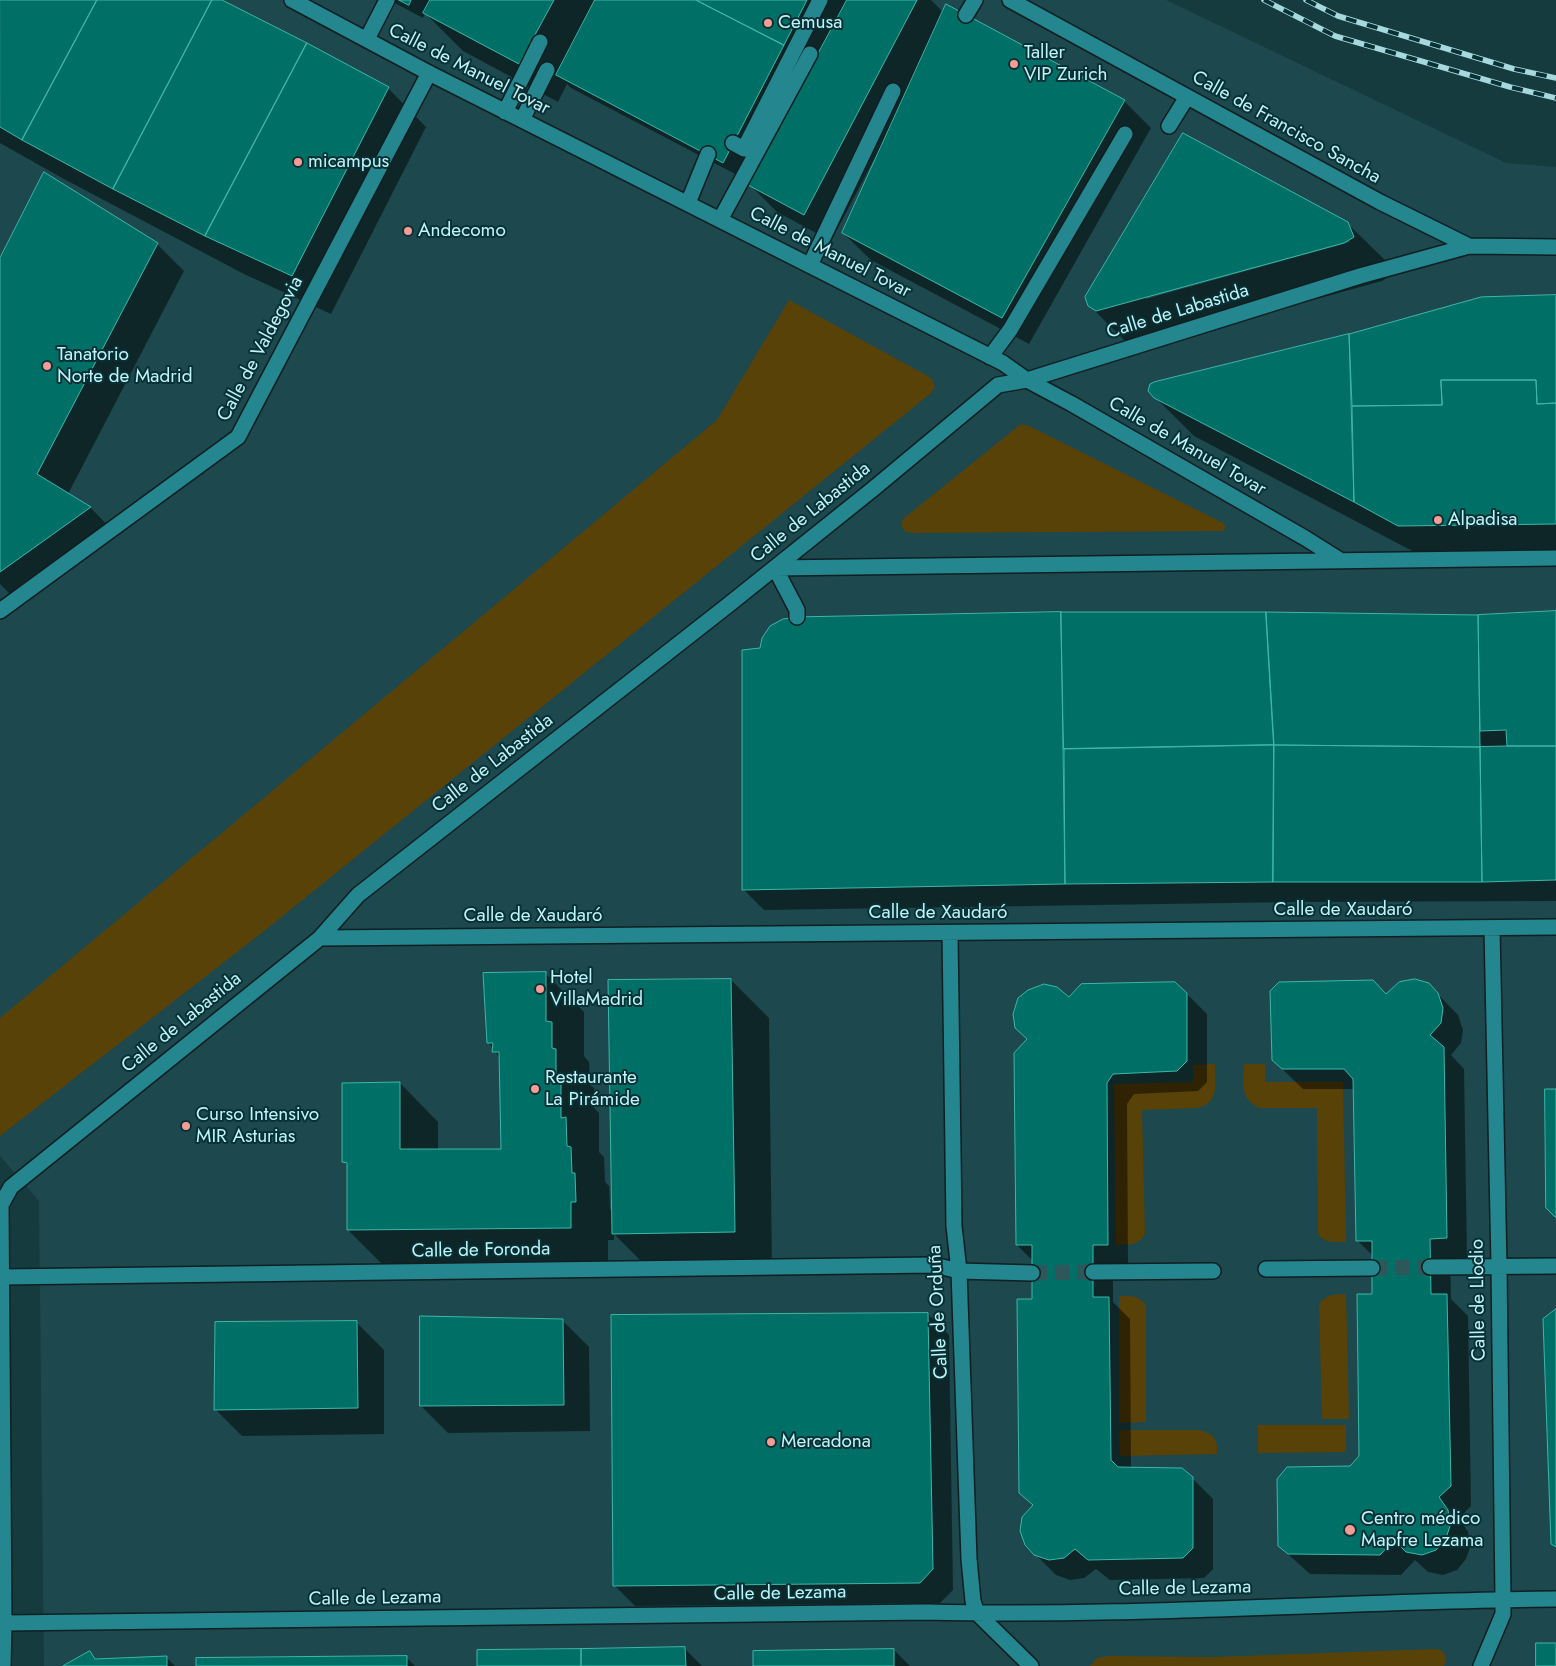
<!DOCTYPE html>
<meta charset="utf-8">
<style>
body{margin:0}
canvas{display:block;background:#153b3f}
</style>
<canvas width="1556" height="1666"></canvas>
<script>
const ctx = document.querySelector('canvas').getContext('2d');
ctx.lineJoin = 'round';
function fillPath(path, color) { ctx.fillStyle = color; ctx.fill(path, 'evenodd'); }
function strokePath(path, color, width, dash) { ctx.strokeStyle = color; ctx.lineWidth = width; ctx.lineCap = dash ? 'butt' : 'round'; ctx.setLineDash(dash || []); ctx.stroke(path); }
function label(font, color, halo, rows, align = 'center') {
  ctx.font = font + ' Jost,sans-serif'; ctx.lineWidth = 4; ctx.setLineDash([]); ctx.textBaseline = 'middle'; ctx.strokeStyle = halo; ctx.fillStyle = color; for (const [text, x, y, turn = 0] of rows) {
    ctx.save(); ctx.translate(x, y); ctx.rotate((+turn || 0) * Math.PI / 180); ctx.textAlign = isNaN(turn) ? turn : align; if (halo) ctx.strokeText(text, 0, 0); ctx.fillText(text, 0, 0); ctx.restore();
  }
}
const built = new Path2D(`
 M 0,0 L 1166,0 L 1506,163 L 1556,167 L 1556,1666 L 44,1666 L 39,1201 L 0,1156 Z`);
const green = new Path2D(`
 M 789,300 L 924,374 L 932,379 L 935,387 L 930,394 L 259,935 L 0,1136 L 0,1018 L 717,420 Z
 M 1021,424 L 1029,426 L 1223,523 L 1225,526 L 1225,529 L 1223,531 L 912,533 C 903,532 900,528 903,519 Z
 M 1215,1064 C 1215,1083 1220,1103 1197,1108 L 1142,1110 L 1145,1233 C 1140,1246 1129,1244 1116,1245 L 1114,1084 L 1193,1082 L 1193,1065 Z
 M 1244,1064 L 1265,1064 L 1265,1082 L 1343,1082 L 1346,1242 C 1335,1242 1325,1244 1318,1234 L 1317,1108 L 1259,1108 C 1239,1098 1244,1083 1244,1064 Z
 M 1346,1294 L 1349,1419 L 1322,1419 L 1319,1305 C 1325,1294 1334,1295 1346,1294 Z
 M 1119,1296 C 1131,1296 1140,1295 1146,1306 L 1146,1422 L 1119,1423 Z
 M 1258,1425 L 1346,1425 L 1346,1452 L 1258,1453 Z
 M 1119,1430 L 1199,1430 C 1214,1434 1218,1439 1217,1454 L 1120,1456 Z
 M 1436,1649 L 1443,1651 L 1446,1658 L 1444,1666 L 1090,1666 L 1097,1658 L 1108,1656 L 1213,1657 Z`);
const shadow = new Path2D(`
 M 0,0 L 221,0 L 388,88 L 426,127 L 331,314 L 244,274 L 62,178 L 0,143 Z
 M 389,0 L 593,0 L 595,2 L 596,0 L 931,0 L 943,12 L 1124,101 L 1151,128 L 1029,344 L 871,260 L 843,233 L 878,155 L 877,154 L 831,241 L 777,212 L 750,185 L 808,75 L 793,67 L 737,175 L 571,88 L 567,84 L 558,102 L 463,51 L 425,13 L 423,18 Z
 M 1347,223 L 1386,261 L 1391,275 L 1382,281 L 1135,349 L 1128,344 L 1089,305 ZM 1349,240 L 1350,242 L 1146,299 L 1146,296 Z
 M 157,244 L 184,271 L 68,494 L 91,508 L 117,535 L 20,604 L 0,584 L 0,260 Z
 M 1556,296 L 1556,562 L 1437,564 L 1194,436 L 1155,397 L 1154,383 L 1351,335 Z
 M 1556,612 L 1556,901 L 1295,902 L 764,910 L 743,889 L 1060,613 L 1266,613 L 1478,616 Z
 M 546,974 L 584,1012 L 584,1056 L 589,1062 L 590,1085 L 594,1088 L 594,1108 L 599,1113 L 599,1152 L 604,1157 L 605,1182 L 609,1186 L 610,1209 L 613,1212 L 731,980 L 769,1018 L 772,1270 L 651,1271 L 614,1234 L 614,1240 L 608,1240 L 608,1266 L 386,1268 L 348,1230 L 348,1166 L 344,1162 L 400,1083 L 438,1122 L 438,1150 L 502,1150 L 500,1058 L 488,1042 Z
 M 1428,984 L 1458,1015 L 1463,1030 L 1461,1043 L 1451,1055 L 1464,1069 L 1467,1258 L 1450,1259 L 1451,1299 L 1468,1316 L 1471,1506 L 1459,1518 L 1468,1532 L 1470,1547 L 1466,1559 L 1457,1570 L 1443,1575 L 1428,1572 L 1415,1560 L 1401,1575 L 1310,1574 L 1279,1546 L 1360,1456 L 1374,1296 L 1373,1256 L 1357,1240 L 1354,1089 L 1303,1089 L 1273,1060 L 1386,995 Z
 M 1186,993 L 1207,1014 L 1207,1082 L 1198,1091 L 1134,1094 L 1127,1104 L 1128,1265 L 1113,1265 L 1113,1302 L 1130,1319 L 1131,1469 L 1192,1478 L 1213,1499 L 1213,1569 L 1204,1578 L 1110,1580 L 1096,1569 L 1084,1578 L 1070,1580 L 1056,1575 L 1035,1554 L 1033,1261 L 1017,1245 L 1069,999 Z
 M 928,1314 L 949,1335 L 953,1590 L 940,1603 L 635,1606 L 614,1585 Z
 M 562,1320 L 589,1347 L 590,1431 L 448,1433 L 421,1406 Z
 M 357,1323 L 384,1350 L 384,1434 L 242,1436 L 215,1409 Z
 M 685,1649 L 702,1666 L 478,1666 Z
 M 894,1650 L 910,1666 L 754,1666 Z
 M 89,1653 L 97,1660 L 166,1657 L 175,1666 L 66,1666 Z
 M 406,1657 L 415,1666 L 198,1666 Z`);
const building = new Path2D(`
 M 0,0 L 97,0 L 22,140 L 0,127 Z
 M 97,0 L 212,0 L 113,189 L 22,140 Z
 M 212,0 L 222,0 L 307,43 L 205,236 L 113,189 Z
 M 399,0 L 411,0 L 409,5 Z
 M 430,0 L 554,0 L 519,64 L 423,13 Z
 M 595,0 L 696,0 L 784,45 L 723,163 L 556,75 Z
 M 696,0 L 807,0 L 784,45 Z
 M 847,0 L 917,0 L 804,215 L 748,185 Z
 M 946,4 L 1125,100 L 1002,318 L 842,233 Z
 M 307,43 L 389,87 L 292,276 L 205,236 Z
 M 1183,133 L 1348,222 L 1354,237 L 1344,243 L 1096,311 L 1088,306 L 1085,297 Z
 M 44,172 L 158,243 L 37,474 L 91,507 L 0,572 L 0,258 Z
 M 1556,295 L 1556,403 L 1537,404 L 1536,380 L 1441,380 L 1442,405 L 1352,406 L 1349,334 L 1481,297 Z
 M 1349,334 L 1354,502 L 1154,398 L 1148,391 L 1150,384 L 1154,382 Z
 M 1441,380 L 1536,380 L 1537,404 L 1556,403 L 1556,524 L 1398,526 L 1354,502 L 1352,406 L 1442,405 Z
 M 1556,611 L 1556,746 L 1507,746 L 1506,730 L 1480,731 L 1478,615 Z
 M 1061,612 L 1266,612 L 1274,745 L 1064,749 Z
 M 1061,612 L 1065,884 L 742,890 L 742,650 L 760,648 L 762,638 L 770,626 L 783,619 L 797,617 Z
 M 1266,612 L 1478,615 L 1480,747 L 1274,745 Z
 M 1274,745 L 1480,747 L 1482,882 L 1273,882 Z
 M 1274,745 L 1273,882 L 1065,884 L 1064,749 Z
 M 1507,746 L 1556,746 L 1556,880 L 1482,882 L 1480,747 Z
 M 546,972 L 546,1021 L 552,1022 L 552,1048 L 556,1049 L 556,1074 L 561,1073 L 561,1118 L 566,1117 L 567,1146 L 571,1147 L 572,1173 L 575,1173 L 576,1202 L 571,1202 L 571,1228 L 347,1230 L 347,1163 L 342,1162 L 342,1083 L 400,1082 L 400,1149 L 501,1149 L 499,1052 L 492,1052 L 493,1043 L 487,1043 L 483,973 Z
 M 731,979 L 735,1232 L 612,1234 L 608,980 Z
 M 1415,979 L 1429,983 L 1438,993 L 1443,1008 L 1441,1023 L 1430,1035 L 1444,1047 L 1447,1238 L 1430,1239 L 1431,1294 L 1447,1294 L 1451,1486 L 1439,1497 L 1448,1510 L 1450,1526 L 1446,1538 L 1436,1550 L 1422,1555 L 1406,1552 L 1394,1540 L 1380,1555 L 1288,1554 L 1278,1546 L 1277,1479 L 1287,1467 L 1350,1466 L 1359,1456 L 1357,1294 L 1372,1294 L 1372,1241 L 1356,1241 L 1353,1079 L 1344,1069 L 1282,1069 L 1272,1060 L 1270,991 L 1279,982 L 1373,980 L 1386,994 L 1399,982 Z
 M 1175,982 L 1187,993 L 1187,1061 L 1177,1071 L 1113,1074 L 1107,1083 L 1108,1245 L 1093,1245 L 1093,1297 L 1109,1297 L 1111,1460 L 1118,1467 L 1182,1468 L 1193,1477 L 1193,1548 L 1183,1558 L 1088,1560 L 1075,1549 L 1064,1558 L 1049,1560 L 1034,1555 L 1025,1545 L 1020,1531 L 1022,1517 L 1033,1505 L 1019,1493 L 1017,1299 L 1032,1299 L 1032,1245 L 1016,1245 L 1014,1053 L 1027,1039 L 1015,1028 L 1013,1014 L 1018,998 L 1028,990 L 1044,984 L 1057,987 L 1069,997 L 1081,984 Z
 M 1545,1089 L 1556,1089 L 1556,1218 L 1546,1208 Z
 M 1556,1309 L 1556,1547 L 1551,1544 L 1543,1319 Z
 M 928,1313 L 933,1569 L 920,1583 L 613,1586 L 611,1315 Z
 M 420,1316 L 563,1319 L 564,1405 L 420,1406 Z
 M 357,1321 L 358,1408 L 214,1410 L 215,1322 Z
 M 1536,1643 L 1556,1643 L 1556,1666 L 1536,1666 Z
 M 685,1647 L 686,1666 L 581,1666 L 581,1649 Z
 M 581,1649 L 581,1666 L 477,1666 L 477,1650 Z
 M 894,1649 L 894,1666 L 753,1666 L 753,1651 Z
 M 90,1651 L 95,1659 L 167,1656 L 167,1666 L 63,1666 Z
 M 407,1656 L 407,1666 L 196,1666 L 196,1658 Z`);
const minorTunnel = new Path2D(`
 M 1372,1268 L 1430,1267
 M 1032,1273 L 1093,1272`);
const minor = new Path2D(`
 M 292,0 L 429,73 L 1003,363 L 1027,380 L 1072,404 L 1305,538 L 1340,560
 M 1010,0 L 1380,202 L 1469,246 L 1556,247
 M 966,15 L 975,0
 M 367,39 L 387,0
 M 505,112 L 540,42
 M 522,120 L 547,70
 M 1169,126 L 1187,97
 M 733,143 L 744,149 L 820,0
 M 688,203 L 708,154
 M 720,220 L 810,54
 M 810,265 L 893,91
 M 990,357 L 1010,330 L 1125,134
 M 0,611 L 238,437 L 429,73
 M 797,617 L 797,610 L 775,568 L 1556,558
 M 950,933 L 954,1226 L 959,1271 L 969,1559 L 973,1601 L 977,1613 L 1031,1666
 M 320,938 L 1556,927
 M 1430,1267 L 1556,1266
 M 1266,1269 L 1372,1268
 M 1093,1272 L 1213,1271
 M 2,1277 L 934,1265 L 959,1271 L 1032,1273
 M 4,1623 L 927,1612 C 1137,1617 1346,1601 1556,1599
 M 3,1666 L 4,1623 L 1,1205 L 11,1187 L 320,938 L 358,895 L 727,606 L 873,489 L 998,385 L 1027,380 L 1360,276 L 1469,246
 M 1481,1666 L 1503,1614 L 1503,1599 L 1499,1266 L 1492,928`);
const rail = new Path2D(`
 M 1264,0 L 1335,36 L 1510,87 L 1556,98
 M 1306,0 L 1338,16 L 1514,69 L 1556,78`);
const markers = [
 [768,23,5,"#f59c95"],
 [1014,64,5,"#f59c95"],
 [298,162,5,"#f59c95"],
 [408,231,5,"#f59c95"],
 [47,366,5,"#f59c95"],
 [1438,520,5,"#f59c95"],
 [540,989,5,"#f59c95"],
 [535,1089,5,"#f59c95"],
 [186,1126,5,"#f59c95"],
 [771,1442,5,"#f59c95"],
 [1350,1530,6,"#f59c95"]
];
const poiNames = [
 ["Cemusa",778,23],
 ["Taller",1024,53],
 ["VIP Zurich",1024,75],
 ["micampus",308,162],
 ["Andecomo",418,231],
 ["Tanatorio",57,355],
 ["Norte de Madrid",57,377],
 ["Alpadisa",1448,520],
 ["Hotel",550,978],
 ["VillaMadrid",550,1000],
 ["Restaurante",545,1078],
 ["La Pirámide",545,1100],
 ["Curso Intensivo",196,1115],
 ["MIR Asturias",196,1137],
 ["Mercadona",781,1442],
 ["Centro médico",1361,1519],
 ["Mapfre Lezama",1361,1541]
];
const streetNames = [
 ["Calle de Manuel Tovar",469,70,27],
 ["Calle de Francisco Sancha",1286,128,29],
 ["Calle de Manuel Tovar",830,253,27],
 ["Calle de Labastida",1178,312,-17],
 ["Calle de Valdegovia",261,349,-62],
 ["Calle de Manuel Tovar",1187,447,30],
 ["Calle de Labastida",811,513,-39],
 ["Calle de Labastida",493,764,-38],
 ["Calle de Xaudaró",1343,910],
 ["Calle de Xaudaró",938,913],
 ["Calle de Xaudaró",533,916],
 ["Calle de Labastida",182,1023,-39],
 ["Calle de Foronda",481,1251,-1],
 ["Calle de Llodio",1479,1300,-91],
 ["Calle de Orduña",939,1312,-93],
 ["Calle de Lezama",1185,1589,-1],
 ["Calle de Lezama",780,1594,-1],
 ["Calle de Lezama",375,1599,-1]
];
fillPath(built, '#1d484d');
fillPath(green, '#594207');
fillPath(shadow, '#0007');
fillPath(building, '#007067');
strokePath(building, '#3cb7a9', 1);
strokePath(minorTunnel, '#2e575b', 15, [15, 8]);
strokePath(minor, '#101f21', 18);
strokePath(minor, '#24868f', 15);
strokePath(rail, '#a6d9de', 5.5);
strokePath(rail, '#083135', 4, [11]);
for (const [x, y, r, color] of markers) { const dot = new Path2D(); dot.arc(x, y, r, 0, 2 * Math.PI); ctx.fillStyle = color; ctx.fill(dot); strokePath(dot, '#083135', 2); }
label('19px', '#bff4f9', '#083135', poiNames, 'left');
label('19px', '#bff4f9', '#083135', streetNames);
</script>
